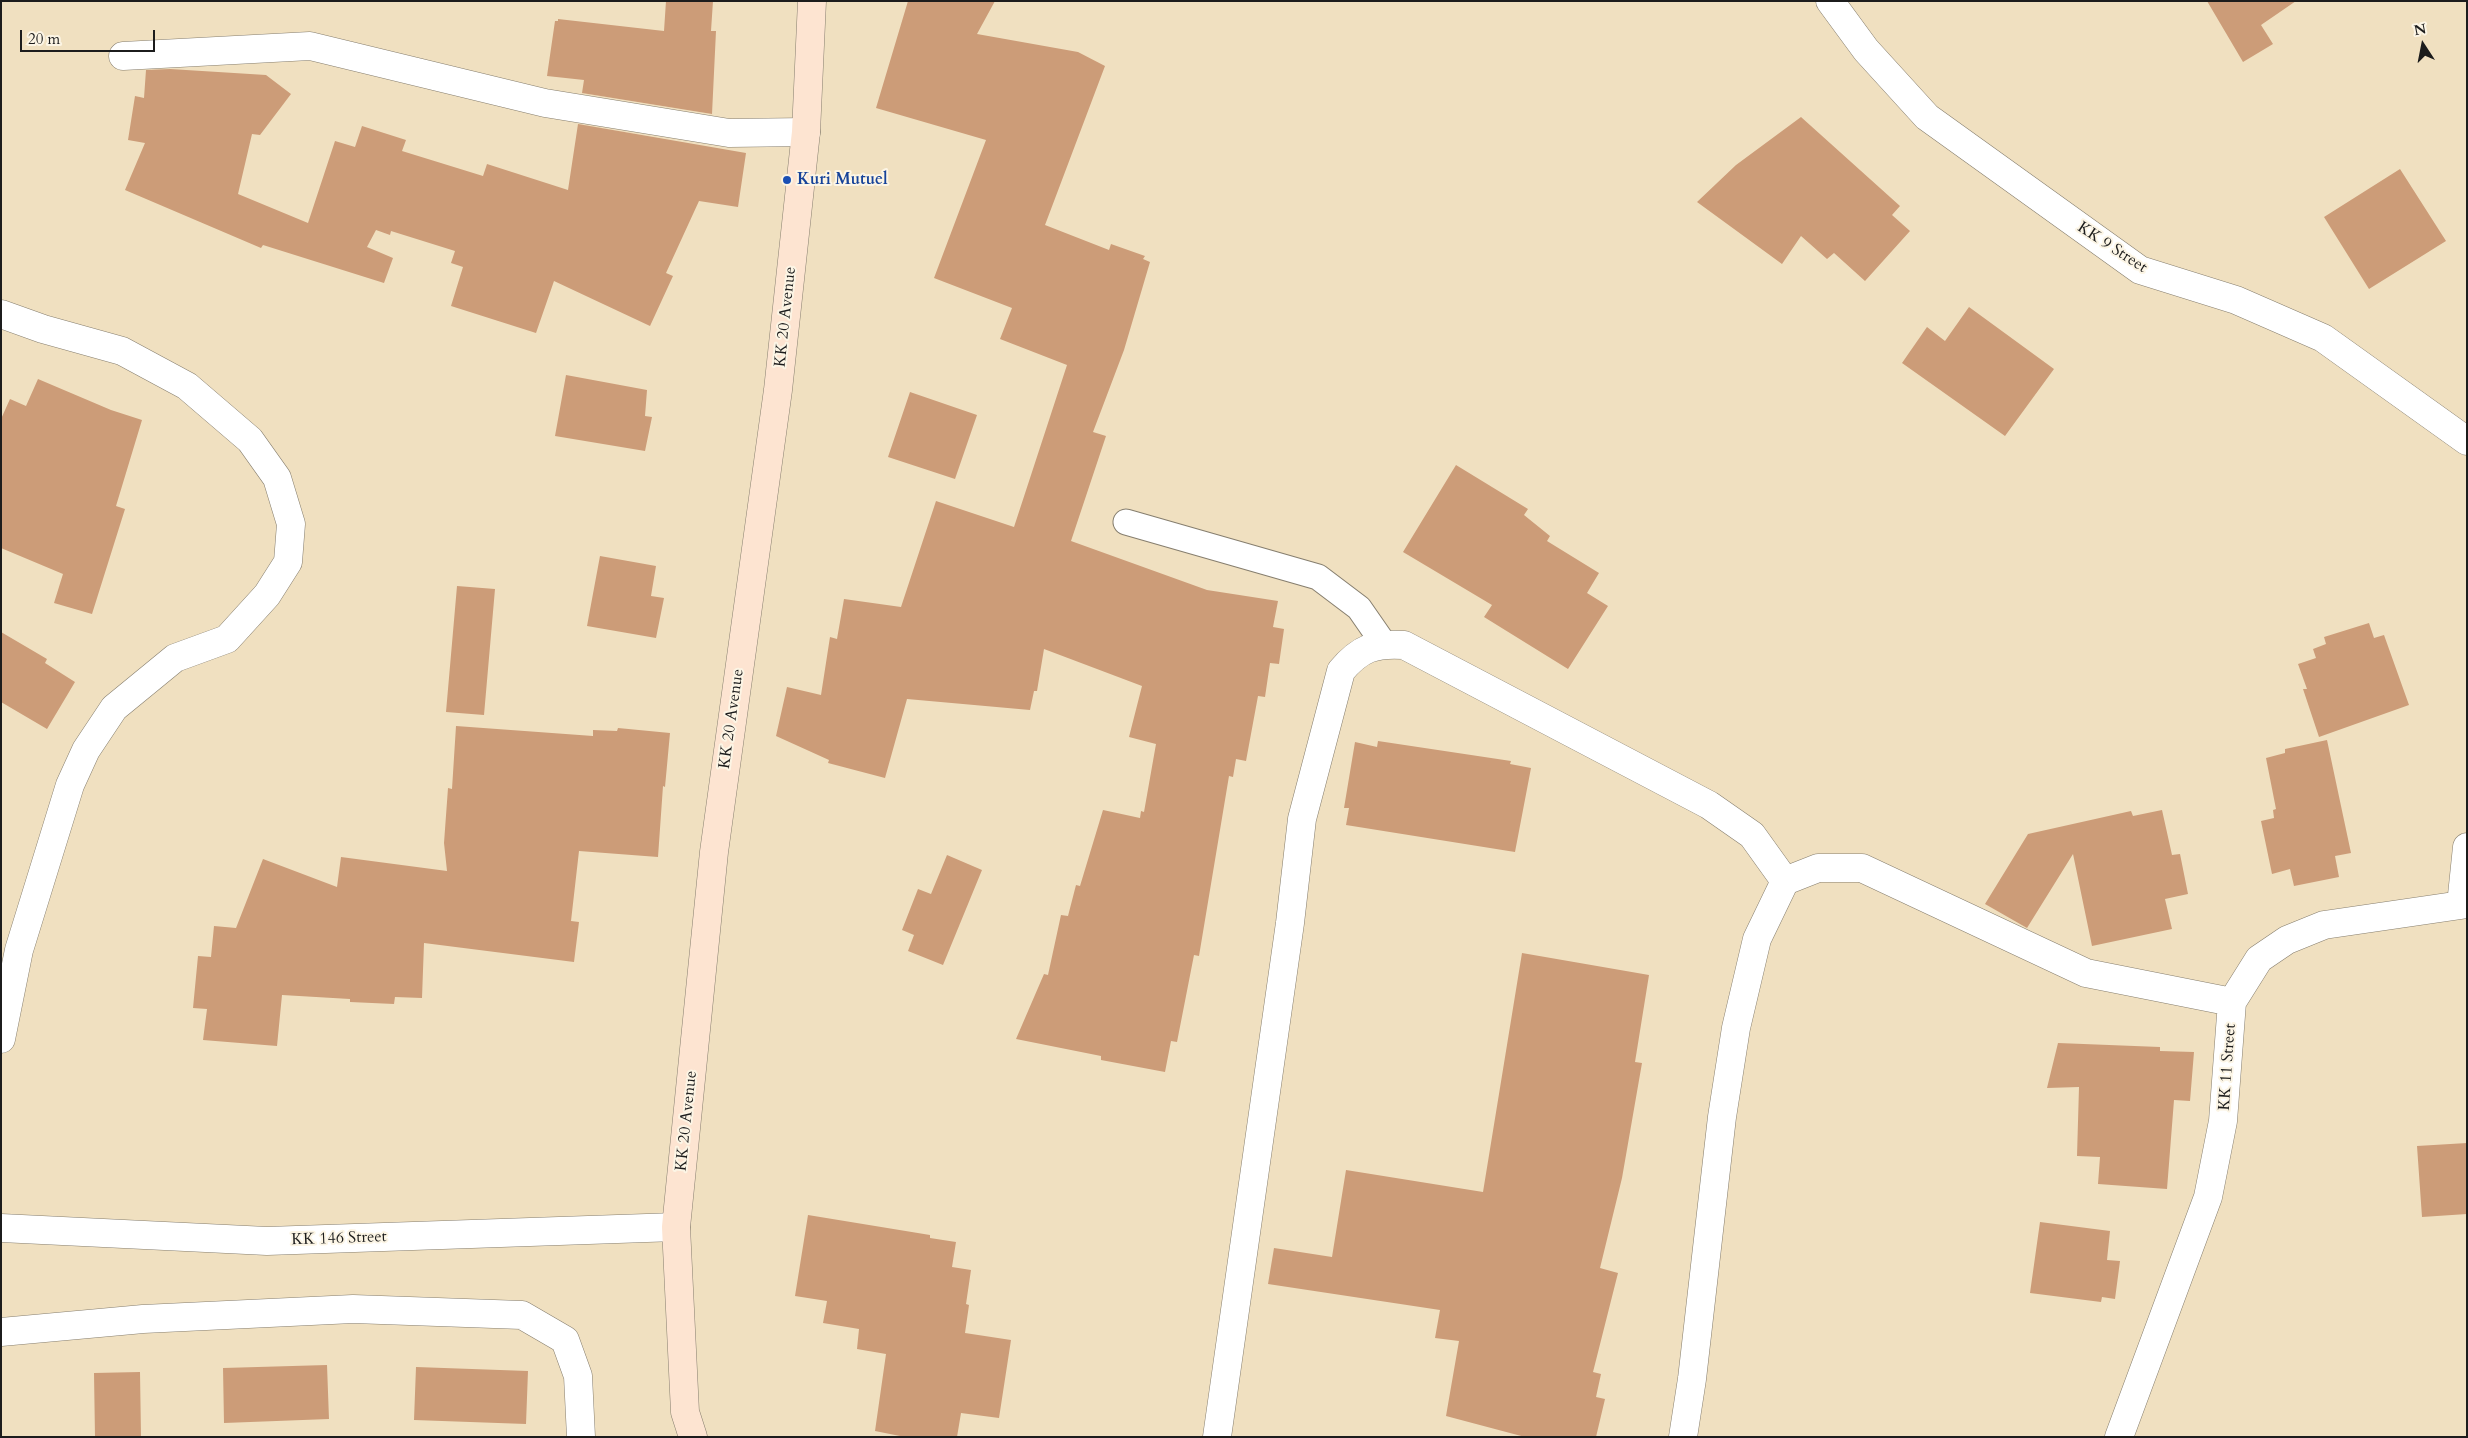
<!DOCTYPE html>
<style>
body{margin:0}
#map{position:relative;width:2468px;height:1438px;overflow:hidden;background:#f0e0c0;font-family:Cardo,serif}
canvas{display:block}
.frame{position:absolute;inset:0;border:2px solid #1c1c1c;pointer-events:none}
.north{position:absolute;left:2398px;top:20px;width:50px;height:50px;-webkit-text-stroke:4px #fcf5e5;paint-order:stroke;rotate:349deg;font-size:14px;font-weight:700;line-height:20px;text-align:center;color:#1c1c1c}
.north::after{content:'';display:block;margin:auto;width:18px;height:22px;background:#1c1c1c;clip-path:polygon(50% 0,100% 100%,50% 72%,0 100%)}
.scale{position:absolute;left:20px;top:30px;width:135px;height:22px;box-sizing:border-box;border:2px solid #1c1c1c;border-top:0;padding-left:6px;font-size:15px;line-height:18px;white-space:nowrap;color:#1c1c1c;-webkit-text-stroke:4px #fcf5e5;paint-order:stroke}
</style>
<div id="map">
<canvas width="2468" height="1438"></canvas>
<div class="frame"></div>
<div class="north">N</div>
<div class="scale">20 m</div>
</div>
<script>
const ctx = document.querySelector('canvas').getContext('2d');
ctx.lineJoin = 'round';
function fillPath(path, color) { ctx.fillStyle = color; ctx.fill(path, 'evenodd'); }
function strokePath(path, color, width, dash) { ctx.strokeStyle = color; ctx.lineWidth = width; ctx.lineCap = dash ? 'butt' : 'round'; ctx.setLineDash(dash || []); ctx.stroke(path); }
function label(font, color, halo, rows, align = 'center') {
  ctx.font = font + ' Cardo,serif'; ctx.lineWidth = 4; ctx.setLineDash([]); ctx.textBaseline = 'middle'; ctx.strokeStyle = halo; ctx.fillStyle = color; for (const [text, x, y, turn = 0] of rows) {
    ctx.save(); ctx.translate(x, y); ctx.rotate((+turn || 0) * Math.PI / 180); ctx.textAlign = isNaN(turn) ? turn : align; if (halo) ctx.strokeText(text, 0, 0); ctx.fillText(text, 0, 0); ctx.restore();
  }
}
const building = new Path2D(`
 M 666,1 L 713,1 L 711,31 L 716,31 L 712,114 L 582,93 L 584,80 L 547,76 L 555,21 L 558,21 L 558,19 L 664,31 Z
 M 908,1 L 995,1 L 977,34 L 1078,52 L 1105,66 L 1045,225 L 1109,250 L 1111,244 L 1145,256 L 1143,259 L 1150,262 L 1124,350 L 1093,432 L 1106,436 L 1071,541 L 1207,590 L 1278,601 L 1273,627 L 1284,629 L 1279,664 L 1270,663 L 1265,697 L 1258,696 L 1246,761 L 1236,759 L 1233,777 L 1229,776 L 1199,956 L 1194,955 L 1177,1042 L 1171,1041 L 1165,1072 L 1101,1060 L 1101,1056 L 1016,1039 L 1044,974 L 1048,975 L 1061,915 L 1068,916 L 1076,885 L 1080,886 L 1103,810 L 1140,818 L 1141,811 L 1144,812 L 1156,744 L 1129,737 L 1142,686 L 1044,649 L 1037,691 L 1034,691 L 1030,710 L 907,699 L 885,778 L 828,763 L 829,760 L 776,736 L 787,687 L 821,695 L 830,637 L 837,639 L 844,599 L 901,607 L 936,501 L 1014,527 L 1067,365 L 1000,339 L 1012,308 L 934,278 L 986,140 L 876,108 Z
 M 2207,1 L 2296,1 L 2261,25 L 2273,44 L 2243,62 Z
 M 170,69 L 266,75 L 291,94 L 260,135 L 252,134 L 238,194 L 308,223 L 335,141 L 355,147 L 362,126 L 406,140 L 402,151 L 483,176 L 487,164 L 568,190 L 578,124 L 746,153 L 738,207 L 699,201 L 666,273 L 673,276 L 650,326 L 554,281 L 536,333 L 451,306 L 463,267 L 451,263 L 455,251 L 391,231 L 390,235 L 376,230 L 367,247 L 393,258 L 384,283 L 263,245 L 261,248 L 125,190 L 145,143 L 128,140 L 135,96 L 144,98 L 146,70 Z
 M 1801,117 L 1900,206 L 1892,215 L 1910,231 L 1865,281 L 1834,253 L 1827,259 L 1801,236 L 1782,264 L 1697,202 L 1736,165 Z
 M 2400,169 L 2446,241 L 2369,289 L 2324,217 Z
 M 1969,307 L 2054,369 L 2005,436 L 1902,363 L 1927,327 L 1945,341 Z
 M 566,375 L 647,390 L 645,416 L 652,417 L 645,451 L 555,436 Z
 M 38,379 L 111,410 L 142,420 L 116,506 L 125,509 L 92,614 L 54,603 L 63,574 L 1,548 L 1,419 L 10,399 L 26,406 Z
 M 910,392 L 977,415 L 955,479 L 888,457 Z
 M 1456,465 L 1528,509 L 1524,515 L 1550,536 L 1547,541 L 1599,573 L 1587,593 L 1608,606 L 1568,669 L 1484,617 L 1492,605 L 1403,552 Z
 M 600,556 L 656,566 L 651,596 L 664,598 L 656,638 L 587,626 Z
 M 457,586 L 495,589 L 484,715 L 446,712 Z
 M 2369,623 L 2374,638 L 2384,635 L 2409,705 L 2319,737 L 2303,689 L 2307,689 L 2298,664 L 2316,658 L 2313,649 L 2326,644 L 2324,637 Z
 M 1,632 L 47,659 L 45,663 L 75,682 L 47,729 L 1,702 Z
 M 456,726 L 593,736 L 593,730 L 617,731 L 618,728 L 670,733 L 665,787 L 663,786 L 658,857 L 579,851 L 571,921 L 579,922 L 574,962 L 424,943 L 422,998 L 395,997 L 394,1004 L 350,1002 L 350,999 L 282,995 L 277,1046 L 203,1040 L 207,1009 L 193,1008 L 198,956 L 211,957 L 214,926 L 236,928 L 263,859 L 337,887 L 341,857 L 447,871 L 444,843 L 448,788 L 452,789 Z
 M 2327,740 L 2351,853 L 2335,856 L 2339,877 L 2294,886 L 2290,869 L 2272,874 L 2261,821 L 2274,818 L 2273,810 L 2276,809 L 2266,758 L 2285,753 L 2285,749 Z
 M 1378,741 L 1511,761 L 1510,764 L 1531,768 L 1515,852 L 1346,825 L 1349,808 L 1344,808 L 1355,742 L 1377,747 Z
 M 2162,810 L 2172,855 L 2180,854 L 2188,894 L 2165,899 L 2172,929 L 2092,946 L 2073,854 L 2027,928 L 1985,904 L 2028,834 L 2131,811 L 2133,816 Z
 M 947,855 L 982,870 L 943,965 L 908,951 L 914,935 L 902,930 L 918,889 L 931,894 Z
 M 1522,953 L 1649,975 L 1635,1062 L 1642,1063 L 1622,1178 L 1600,1268 L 1618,1273 L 1593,1372 L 1601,1374 L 1596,1397 L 1605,1399 L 1596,1437 L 1525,1437 L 1446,1416 L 1459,1341 L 1435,1338 L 1440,1310 L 1268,1284 L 1274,1248 L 1332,1257 L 1346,1170 L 1483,1192 Z
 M 2058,1043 L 2160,1047 L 2160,1051 L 2194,1052 L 2190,1101 L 2174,1100 L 2167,1189 L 2098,1184 L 2100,1157 L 2077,1156 L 2079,1087 L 2047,1088 Z
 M 2467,1143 L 2467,1214 L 2422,1217 L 2417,1146 Z
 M 808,1215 L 930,1235 L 930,1238 L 956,1242 L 952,1267 L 971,1270 L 966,1304 L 969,1305 L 965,1333 L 1011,1340 L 999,1418 L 961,1413 L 957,1437 L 905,1437 L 875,1431 L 886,1354 L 857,1349 L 859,1329 L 823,1323 L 827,1301 L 795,1296 Z
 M 2040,1222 L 2110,1231 L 2107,1260 L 2120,1261 L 2115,1299 L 2102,1297 L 2101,1302 L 2030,1293 Z
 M 327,1365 L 329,1419 L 224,1423 L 223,1368 Z
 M 416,1367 L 528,1371 L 526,1424 L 414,1420 Z
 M 140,1372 L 141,1437 L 95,1437 L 94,1373 Z`);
const service = new Path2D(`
 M 1126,522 L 1318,577 L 1359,608 L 1384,644`);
const minor = new Path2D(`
 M 1830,1 L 1866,50 L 1927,117 L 2140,270 L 2236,300 L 2323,338 L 2467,441
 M 123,56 L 310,46 L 545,103 L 729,133 L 806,132
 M 1,314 L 43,329 L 122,351 L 187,386 L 250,440 L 277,478 L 291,524 L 288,562 L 267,595 L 227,639 L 175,658 L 114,708 L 86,750 L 70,785 L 19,950 L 1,1039
 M 1,1228 L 267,1241 L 676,1227
 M 1,1332 L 143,1319 L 353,1309 L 522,1315 L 565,1340 L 578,1376 L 581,1437
 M 1217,1437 L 1290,923 L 1302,819 L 1341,671 C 1360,648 1375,643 1404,645 L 1709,805 L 1752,835 L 1785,881 L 1818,868 L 1862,868 L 2086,973 L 2232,1002
 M 1683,1437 L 1692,1379 L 1722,1117 L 1736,1028 L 1757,939 L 1785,881
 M 2119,1437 L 2208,1197 L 2223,1121 L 2232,1002 L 2259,959 L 2287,940 L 2324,925 L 2461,905 L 2467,847`);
const secondary = new Path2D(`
 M 693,1437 L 685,1412 L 676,1227 L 714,852 L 778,390 L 806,132 L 812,1`);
const markers = [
 [787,180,5,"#1a4fb4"]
];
const transitNames = [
 ["Kuri Mutuel",797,180]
];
const streetNames = [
 ["KK 9 Street",2112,248,33],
 ["KK 20 Avenue",786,317,-84],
 ["KK 20 Avenue",732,719,-82],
 ["KK 11 Street",2228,1067,-86],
 ["KK 20 Avenue",687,1121,-84],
 ["KK 146 Street",339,1239,-2]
];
fillPath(building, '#cc9c78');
strokePath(service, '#867e6e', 27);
strokePath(minor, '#867e6e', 29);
strokePath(secondary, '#867e6e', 29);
strokePath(service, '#fff', 25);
strokePath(minor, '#fff', 28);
strokePath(secondary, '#fde4d1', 28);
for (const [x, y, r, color] of markers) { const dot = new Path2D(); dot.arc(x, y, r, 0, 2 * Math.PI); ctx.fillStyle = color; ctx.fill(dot); strokePath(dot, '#fcf5e5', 2); }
label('bold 16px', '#164399', '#fcf5e5', transitNames, 'left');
label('16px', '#1c1c1c', '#fcf5e5', streetNames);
</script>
